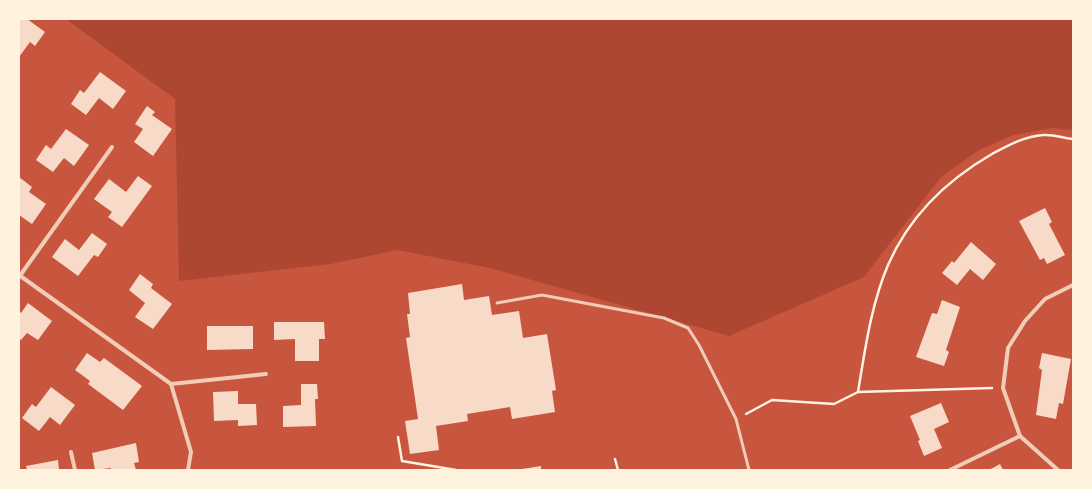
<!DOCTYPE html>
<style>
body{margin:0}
#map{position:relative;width:1092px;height:489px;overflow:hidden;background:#c8553d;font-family:"Open Sans",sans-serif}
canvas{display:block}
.frame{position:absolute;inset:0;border:20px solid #fff3e0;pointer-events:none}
</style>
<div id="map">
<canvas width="1092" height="489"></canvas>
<div class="frame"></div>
</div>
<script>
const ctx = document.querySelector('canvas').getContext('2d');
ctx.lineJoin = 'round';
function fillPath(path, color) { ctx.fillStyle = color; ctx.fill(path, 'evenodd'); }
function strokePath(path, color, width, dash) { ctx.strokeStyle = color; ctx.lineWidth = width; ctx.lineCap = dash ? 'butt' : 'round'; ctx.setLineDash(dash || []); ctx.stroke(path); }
const green = new Path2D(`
 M 66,19 L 1073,19 L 1073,130 L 1052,128 L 1013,135 L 979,150 L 941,177 L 864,277 L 729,336 L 490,268 L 397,250 L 331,264 L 179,281 L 175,99 Z`);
const building = new Path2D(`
 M 19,19 L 27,19 L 45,32 L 35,46 L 30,42 L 19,57 Z
 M 100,72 L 126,91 L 113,109 L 99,98 L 86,115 L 71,104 L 80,90 L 84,93 Z
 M 147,106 L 155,112 L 152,115 L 172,129 L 153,156 L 134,142 L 143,129 L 135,124 Z
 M 66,129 L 89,145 L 74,166 L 64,158 L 53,172 L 36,160 L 46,145 L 51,149 Z
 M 138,176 L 152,186 L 122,227 L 108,217 L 112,212 L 94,199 L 109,179 L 126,192 Z
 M 19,177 L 32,187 L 29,192 L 46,204 L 32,224 L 19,215 Z
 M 1045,208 L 1052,222 L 1049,224 L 1065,255 L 1047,264 L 1044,258 L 1040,260 L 1019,221 Z
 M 92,233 L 107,244 L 98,257 L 94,255 L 78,276 L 52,257 L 65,239 L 79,250 Z
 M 971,242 L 996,264 L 983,280 L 970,269 L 957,285 L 942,273 L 952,261 L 954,263 Z
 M 140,274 L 153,284 L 151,288 L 172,304 L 153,329 L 135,317 L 145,303 L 129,290 Z
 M 462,284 L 464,300 L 489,296 L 492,315 L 519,311 L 523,338 L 547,334 L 556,390 L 552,391 L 555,412 L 512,419 L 510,407 L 467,414 L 468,421 L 436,426 L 439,450 L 410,454 L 405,421 L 418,419 L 406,338 L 410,337 L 407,314 L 410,314 L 408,293 Z
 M 942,300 L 960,307 L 946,350 L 949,352 L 944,366 L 916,357 L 932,313 L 937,314 Z
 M 28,303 L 52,321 L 38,340 L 27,333 L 21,340 L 19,338 L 19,311 L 21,313 Z
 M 274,322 L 324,322 L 325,339 L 319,339 L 319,361 L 295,361 L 295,339 L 274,340 Z
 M 207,326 L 253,326 L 253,349 L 207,350 Z
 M 87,353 L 100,362 L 104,358 L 142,386 L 123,410 L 88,384 L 90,381 L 75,370 Z
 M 1042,353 L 1071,359 L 1063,404 L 1059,403 L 1056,419 L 1036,415 L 1042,370 L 1039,368 Z
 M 301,384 L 317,384 L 318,399 L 315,399 L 316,426 L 283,427 L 283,406 L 301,405 Z
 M 51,387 L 75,405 L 60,425 L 50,417 L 39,431 L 22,418 L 32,404 L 36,407 Z
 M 238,391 L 238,404 L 256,404 L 257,425 L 238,426 L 238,420 L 214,421 L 213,392 Z
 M 941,403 L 949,422 L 934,429 L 942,448 L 924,456 L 918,441 L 920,440 L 910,416 Z
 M 136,443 L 139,462 L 134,463 L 136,470 L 111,470 L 111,468 L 95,470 L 92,453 Z
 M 58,460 L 59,470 L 27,470 L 26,466 Z
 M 1000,464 L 1003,470 L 989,470 Z
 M 541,466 L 541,470 L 522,470 L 522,469 Z`);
const path = new Path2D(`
 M 858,392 C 865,350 871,305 888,265 C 909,217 947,180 992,154 C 1007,146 1025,136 1043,135 C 1052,134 1064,138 1073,139
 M 746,414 L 772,400 L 834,404 L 858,392 L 992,388
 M 398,437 L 402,461 L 456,470
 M 615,459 L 618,470`);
const service = new Path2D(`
 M 497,303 L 542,295 L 664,318 L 688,328 L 699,345 L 736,419 L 749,470`);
const minor = new Path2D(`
 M 19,275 L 171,384 L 191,452 L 188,470
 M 19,277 L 112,147
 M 171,384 L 266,374
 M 71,452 L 75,470
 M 950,470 L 1020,436
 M 1058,470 L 1020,436 L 1003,388 L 1008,348 L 1025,321 L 1045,299 L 1073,285`);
fillPath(green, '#ae4732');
fillPath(building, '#f7dbc8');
strokePath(path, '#fff3e0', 2.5);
strokePath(service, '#f1ccb7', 3);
strokePath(minor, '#f1ccb7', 4);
</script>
